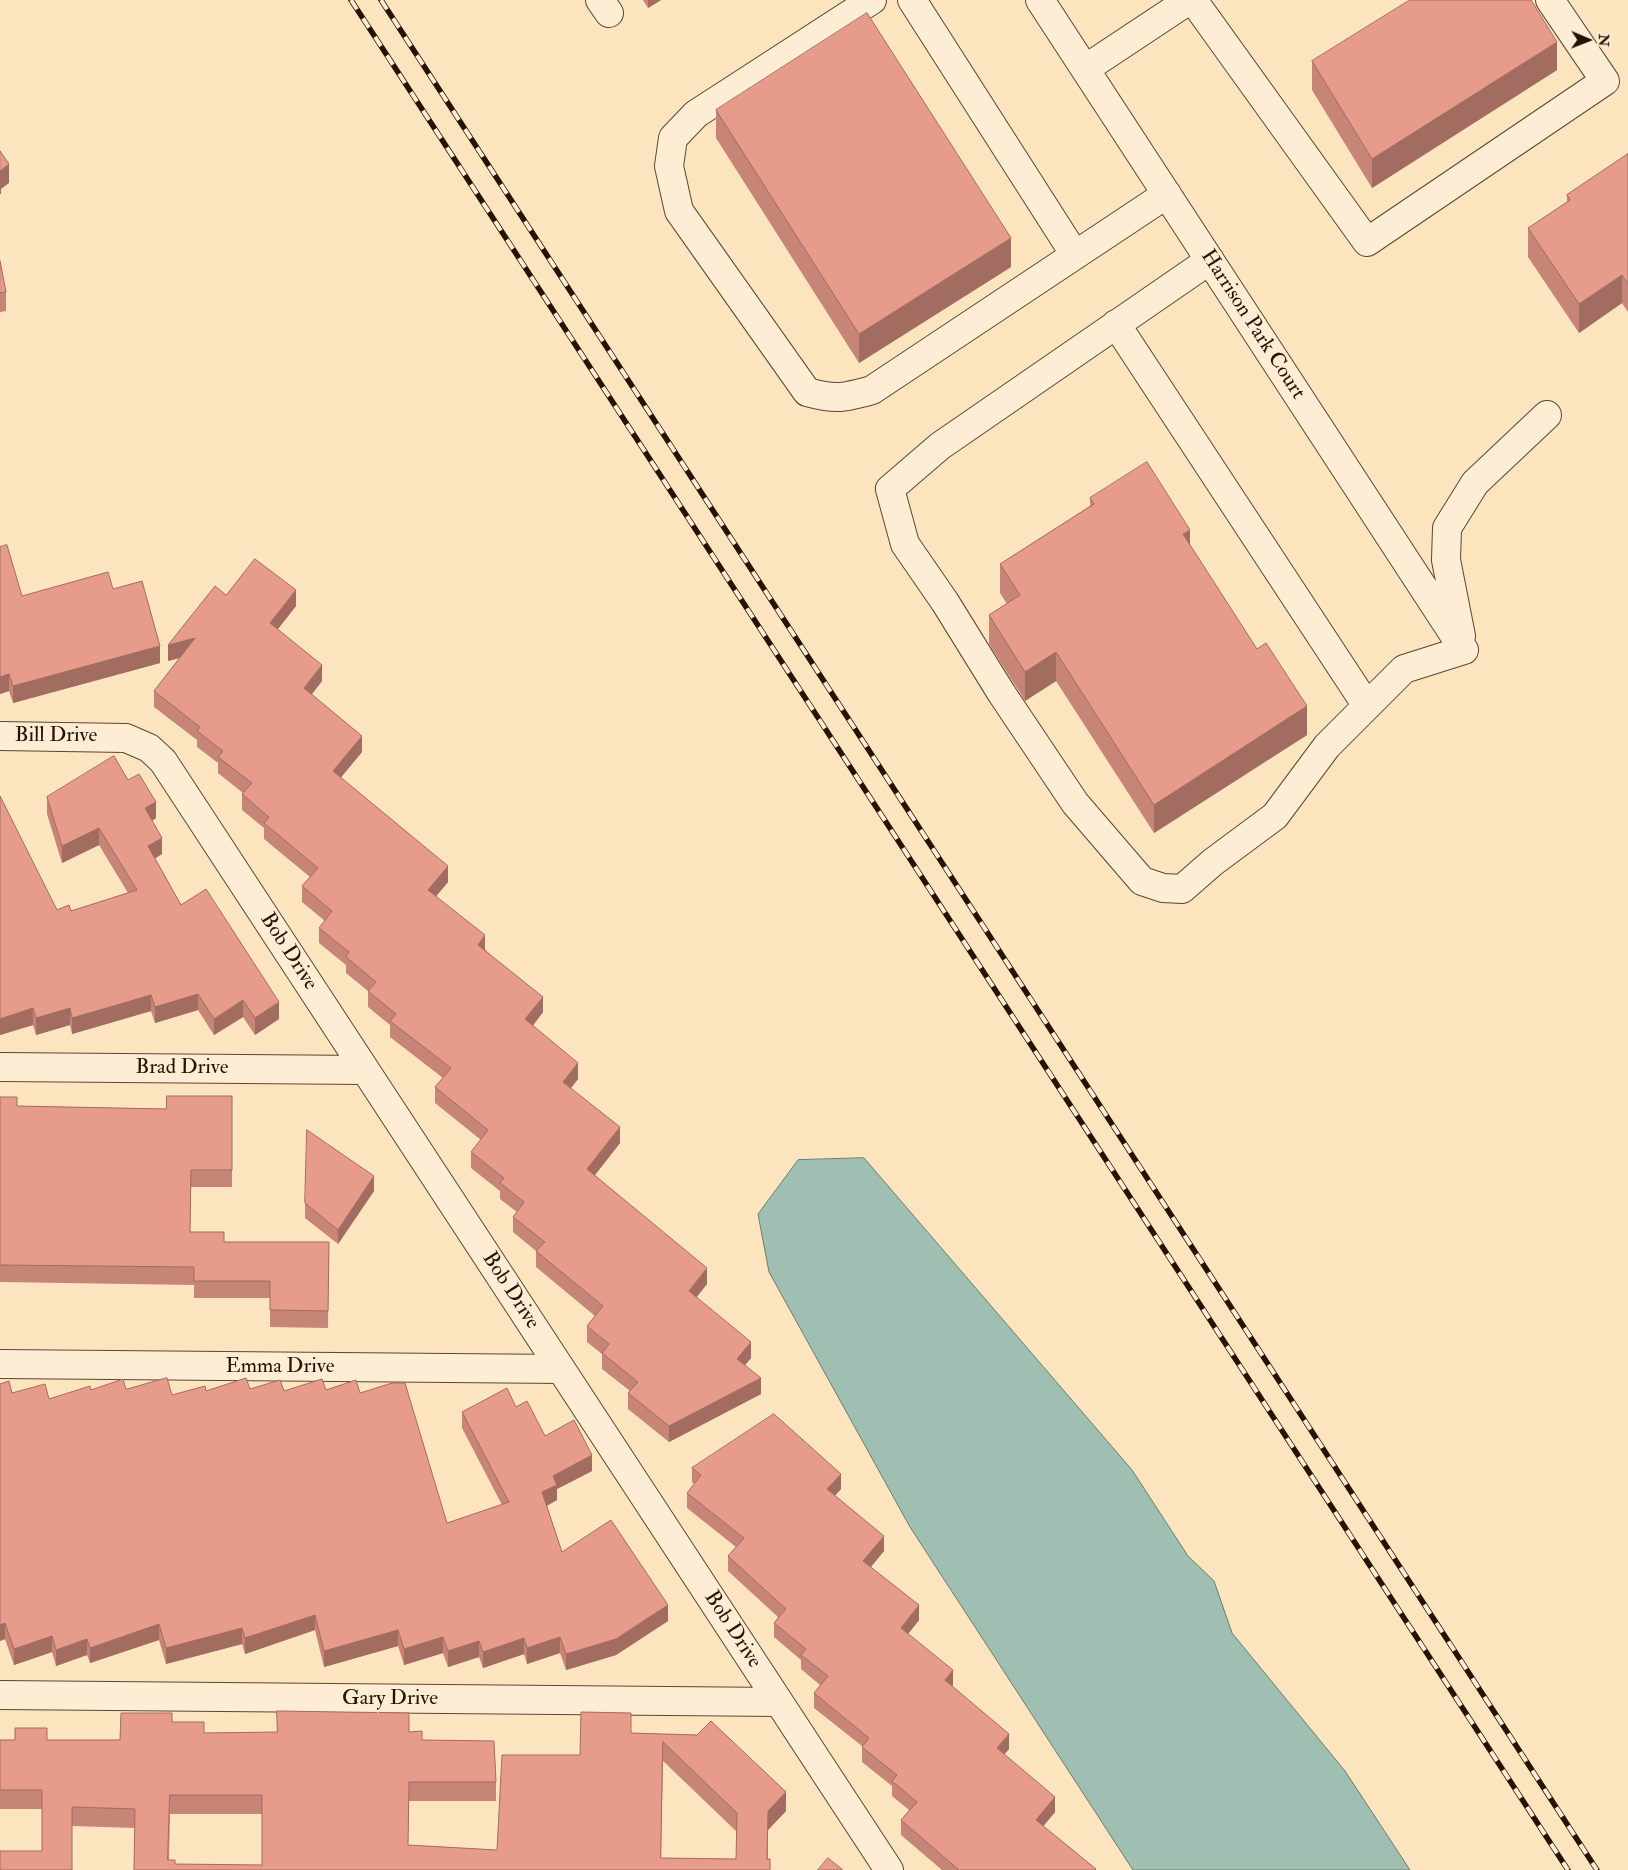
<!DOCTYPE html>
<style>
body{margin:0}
#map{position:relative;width:1628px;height:1870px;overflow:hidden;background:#fce4bf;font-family:"IM FELL Double Pica",serif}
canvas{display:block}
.north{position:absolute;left:1563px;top:15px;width:50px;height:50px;-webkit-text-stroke:4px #fdedd5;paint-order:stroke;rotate:91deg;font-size:14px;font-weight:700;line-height:20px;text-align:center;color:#271200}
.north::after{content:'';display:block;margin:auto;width:18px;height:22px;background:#271200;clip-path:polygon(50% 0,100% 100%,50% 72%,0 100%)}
</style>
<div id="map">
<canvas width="1628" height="1870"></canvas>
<div class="north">N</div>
</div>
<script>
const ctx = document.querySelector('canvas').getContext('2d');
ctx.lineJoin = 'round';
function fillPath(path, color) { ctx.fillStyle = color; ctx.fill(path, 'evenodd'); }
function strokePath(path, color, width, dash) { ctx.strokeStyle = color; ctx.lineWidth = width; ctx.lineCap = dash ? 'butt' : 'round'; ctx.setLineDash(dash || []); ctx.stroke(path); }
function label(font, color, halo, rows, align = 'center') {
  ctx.font = font + ' "IM FELL Double Pica",serif'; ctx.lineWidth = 5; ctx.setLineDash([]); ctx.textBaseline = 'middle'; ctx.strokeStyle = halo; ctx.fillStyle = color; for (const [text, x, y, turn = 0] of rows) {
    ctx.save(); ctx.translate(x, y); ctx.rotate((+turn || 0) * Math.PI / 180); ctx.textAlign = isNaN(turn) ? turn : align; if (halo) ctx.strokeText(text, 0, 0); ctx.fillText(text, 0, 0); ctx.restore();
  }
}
const water = new Path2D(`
 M 864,1158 L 1132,1470 L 1188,1556 L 1214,1581 L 1232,1633 L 1345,1771 L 1410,1870 L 1133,1870 L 910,1527 L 769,1272 L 758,1214 L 798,1160 Z`);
const minor = new Path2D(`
 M 600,0 L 609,13
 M 872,0 L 696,114 L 673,138 L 669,166 L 679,211 L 807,392 C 836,400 844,398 872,390 L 1167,194
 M 912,0 L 1075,255
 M 1040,0 L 1464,650
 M 1193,0 L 1367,242 L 1605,81 L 1550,0
 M 1085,69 L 1189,0
 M 1210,260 L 940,446 L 890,489 L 905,544 L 945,602 L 1002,694 L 1075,803 L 1142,881 L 1163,888 L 1182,889 L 1213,862 L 1275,816 L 1327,746 L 1404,669 L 1464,650
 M 1116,324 L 1367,706
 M 1461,636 L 1446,560 L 1447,528 L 1475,483 L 1547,415
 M 0,736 L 126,738 L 149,748 L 163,761 L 889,1870
 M 0,1067 L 365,1070
 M 0,1364 L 561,1369
 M 0,1695 L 779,1702`);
const rail = new Path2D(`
 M 351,0 L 1568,1870
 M 381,0 L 1597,1870`);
const wall = new Path2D(`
 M 643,0 L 661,0 L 648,8 Z
 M 1312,61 L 1557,70 L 1372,188 L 1312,90 Z
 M 716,110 L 1011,267 L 859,363 L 716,138 Z
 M 1628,154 L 1628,312 L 1622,303 L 1579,333 L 1528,257 L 1528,228 L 1567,203 L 1567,195 Z
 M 0,261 L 6,292 L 6,311 L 0,312 Z
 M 1090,498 L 1190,545 L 1307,735 L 1154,833 L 1056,681 L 1025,701 L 989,644 L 989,615 L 1007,604 L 1000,593 L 1000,564 L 1090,506 Z
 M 113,589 L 160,663 L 13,703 L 9,691 L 0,694 L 22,596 Z
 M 226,595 L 296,606 L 277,630 L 322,681 L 312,694 L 362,752 L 341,777 L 448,882 L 436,896 L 543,1012 L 533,1026 L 578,1079 L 571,1088 L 620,1143 L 595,1175 L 707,1284 L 696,1297 L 751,1358 L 745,1365 L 761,1394 L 669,1442 L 628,1409 L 628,1393 L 630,1391 L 602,1369 L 602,1354 L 587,1342 L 587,1326 L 595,1316 L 536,1267 L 536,1251 L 513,1232 L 513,1217 L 517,1212 L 500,1199 L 500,1191 L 471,1168 L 471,1152 L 481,1140 L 435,1103 L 435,1087 L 443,1078 L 390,1037 L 390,1025 L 368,1007 L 368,991 L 346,973 L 346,965 L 319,943 L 319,928 L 325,921 L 302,902 L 302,886 L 310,877 L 264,839 L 264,828 L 242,810 L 242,794 L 243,793 L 218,773 L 218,763 L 197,747 L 197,740 L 154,707 L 154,691 L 180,658 L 168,661 Z
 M 128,780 L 156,818 L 152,821 L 162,854 L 155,858 L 181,905 L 279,1019 L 255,1035 L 243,1017 L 214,1035 L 198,1010 L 155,1023 L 151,1011 L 72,1034 L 70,1025 L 36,1035 L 33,1025 L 0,1035 L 0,796 L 57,910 L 71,911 L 128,893 L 99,845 L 62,863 L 47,814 L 47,797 Z
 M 232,1096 L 232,1187 L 191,1187 L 190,1232 L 224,1242 L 329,1242 L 328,1328 L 270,1327 L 270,1298 L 194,1298 L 194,1285 L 0,1282 L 0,1097 L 17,1106 L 166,1109 Z
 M 374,1191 L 338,1244 L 305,1218 L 305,1203 Z
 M 126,1389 L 172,1395 L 206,1391 L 250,1389 L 284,1391 L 326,1390 L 360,1393 L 447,1523 L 502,1505 L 462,1428 L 462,1412 L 516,1407 L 545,1436 L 592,1471 L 557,1489 L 557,1500 L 547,1506 L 562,1552 L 668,1621 L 616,1655 L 566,1670 L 560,1653 L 527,1664 L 524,1654 L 483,1668 L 479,1657 L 448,1667 L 443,1653 L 404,1665 L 398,1646 L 324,1667 L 315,1630 L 245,1654 L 242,1644 L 166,1664 L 159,1640 L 90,1663 L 87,1655 L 56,1666 L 52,1652 L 14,1665 L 5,1639 L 0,1641 L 12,1393 L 49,1399 L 91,1390 Z
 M 692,1468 L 841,1489 L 834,1496 L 884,1551 L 871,1567 L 919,1620 L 908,1634 L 953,1685 L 952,1686 L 1009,1749 L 1004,1754 L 1055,1812 L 1043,1826 L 1096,1870 L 942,1870 L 901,1835 L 901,1820 L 909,1810 L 892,1796 L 892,1786 L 862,1762 L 862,1746 L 814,1708 L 814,1693 L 820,1685 L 801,1669 L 801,1660 L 774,1637 L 774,1623 L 778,1617 L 728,1571 L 728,1556 L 736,1547 L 687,1508 L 687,1493 L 694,1484 L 692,1482 Z
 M 172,1722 L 204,1733 L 409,1732 L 496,1782 L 496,1801 L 409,1801 L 408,1845 L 497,1850 L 580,1755 L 631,1733 L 697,1735 L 786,1811 L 768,1830 L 768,1859 L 134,1870 L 135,1828 L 72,1826 L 42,1851 L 42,1809 L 0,1809 L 0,1740 L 120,1740 ZM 663,1761 L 737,1832 L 736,1859 L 661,1858 ZM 170,1814 L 262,1814 L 262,1865 L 175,1864 L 169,1860 Z`);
const shadedWall = new Path2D(`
 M 648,0 L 661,0 L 648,8 Z
 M 1557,42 L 1557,70 L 1372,188 L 1372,159 Z
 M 9,164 L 9,183 L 1,189 L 1,194 L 0,194 L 0,171 Z
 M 1011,238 L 1011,267 L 859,363 L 859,334 Z
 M 1622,275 L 1622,303 L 1579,333 L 1579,304 Z
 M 1190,530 L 1190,558 L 1183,534 Z
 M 296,590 L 296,606 L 270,639 L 270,623 Z
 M 195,638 L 195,654 L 168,661 L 168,645 Z
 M 160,646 L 160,663 L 13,703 L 13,686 Z
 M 1056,652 L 1056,681 L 1025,701 L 1025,672 Z
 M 322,665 L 322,681 L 304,704 L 304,688 Z
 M 9,674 L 9,691 L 0,694 L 0,677 Z
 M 1307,706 L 1307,735 L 1154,833 L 1154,805 Z
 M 362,736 L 362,752 L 333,787 L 333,771 Z
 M 156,802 L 156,818 L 145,825 L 145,808 Z
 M 99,828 L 99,845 L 62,863 L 62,846 Z
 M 162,838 L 162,854 L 148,863 L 148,846 Z
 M 448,866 L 448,882 L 428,906 L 428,890 Z
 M 485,935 L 485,951 L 478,945 Z
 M 198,994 L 198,1010 L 155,1023 L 155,1007 Z
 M 151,995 L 151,1011 L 72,1034 L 72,1018 Z
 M 543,997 L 543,1012 L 525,1035 L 525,1019 Z
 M 243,1000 L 243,1017 L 214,1035 L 214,1019 Z
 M 279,1002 L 279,1019 L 255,1035 L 255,1018 Z
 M 33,1008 L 33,1025 L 0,1035 L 0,1019 Z
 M 70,1008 L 70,1025 L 36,1035 L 36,1018 Z
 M 578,1063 L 578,1079 L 563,1098 L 563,1082 Z
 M 620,1127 L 620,1143 L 587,1185 L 587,1169 Z
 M 374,1176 L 374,1191 L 338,1244 L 338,1230 Z
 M 707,1268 L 707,1284 L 689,1307 L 689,1291 Z
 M 751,1342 L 751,1358 L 737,1375 L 737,1359 Z
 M 761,1378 L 761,1394 L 669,1442 L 669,1426 Z
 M 592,1455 L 592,1471 L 557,1489 L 557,1500 L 542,1508 L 542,1492 L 553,1476 Z
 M 841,1474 L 841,1489 L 827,1504 L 827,1489 Z
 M 884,1536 L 884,1551 L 863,1576 L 863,1561 Z
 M 668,1605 L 668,1621 L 616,1655 L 566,1670 L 566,1654 Z
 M 919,1605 L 919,1620 L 901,1643 L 901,1628 Z
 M 315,1615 L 315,1630 L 245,1654 L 245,1638 Z
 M 5,1623 L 5,1639 L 0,1641 L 0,1625 Z
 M 159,1624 L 159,1640 L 90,1663 L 90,1648 Z
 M 242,1628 L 242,1644 L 166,1664 L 166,1648 Z
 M 398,1630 L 398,1646 L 324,1667 L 324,1651 Z
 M 52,1636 L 52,1652 L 14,1665 L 14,1649 Z
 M 443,1637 L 443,1653 L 404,1665 L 404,1649 Z
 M 560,1637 L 560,1653 L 527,1664 L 527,1648 Z
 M 524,1638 L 524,1654 L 483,1668 L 483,1652 Z
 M 87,1639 L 87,1655 L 56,1666 L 56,1650 Z
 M 479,1641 L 479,1657 L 448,1667 L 448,1651 Z
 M 953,1670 L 953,1685 L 945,1695 L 945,1680 Z
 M 1009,1734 L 1009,1749 L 997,1763 L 997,1748 Z
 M 786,1792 L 786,1811 L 768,1830 L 768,1811 Z
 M 1055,1797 L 1055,1812 L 1036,1835 L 1036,1820 Z`);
const building = new Path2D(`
 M 1410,0 L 1531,0 L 1557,42 L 1372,159 L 1312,61 Z
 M 867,13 L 1011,238 L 859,334 L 716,110 Z
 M 0,151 L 9,164 L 0,171 Z
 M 1628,154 L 1628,284 L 1622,275 L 1579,304 L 1528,228 L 1570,200 L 1567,195 Z
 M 0,261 L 6,292 L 0,293 Z
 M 1147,462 L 1190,530 L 1183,534 L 1257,649 L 1266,643 L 1307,706 L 1154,805 L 1056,652 L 1025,672 L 989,615 L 1020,595 L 1000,564 L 1094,504 L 1090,498 Z
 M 7,545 L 22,596 L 108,572 L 113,589 L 142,581 L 160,646 L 13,686 L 9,674 L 0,677 L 0,547 Z
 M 255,559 L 296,590 L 270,623 L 322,665 L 304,688 L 362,736 L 333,771 L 448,866 L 428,890 L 485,935 L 478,945 L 543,997 L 525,1019 L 578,1063 L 563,1082 L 620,1127 L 587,1169 L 707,1268 L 689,1291 L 751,1342 L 737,1359 L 761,1378 L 669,1426 L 628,1393 L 638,1382 L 602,1353 L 609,1344 L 587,1326 L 603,1306 L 536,1251 L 545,1242 L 513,1217 L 524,1202 L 500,1183 L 504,1178 L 471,1152 L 488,1130 L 435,1087 L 451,1068 L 390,1021 L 396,1014 L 368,991 L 376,982 L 346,957 L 349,952 L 319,928 L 332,911 L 302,886 L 318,868 L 264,823 L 269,817 L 242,794 L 252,783 L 218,757 L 223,751 L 197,731 L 200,727 L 154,691 L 195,638 L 168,645 L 215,586 L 226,595 Z
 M 114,756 L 128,780 L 139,774 L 156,802 L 145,808 L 162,838 L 148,846 L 181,905 L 206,889 L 279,1002 L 255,1018 L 243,1000 L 214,1019 L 198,994 L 155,1007 L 151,995 L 72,1018 L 70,1008 L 36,1018 L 33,1008 L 0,1019 L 0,796 L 57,910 L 69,905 L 71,911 L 137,890 L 99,828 L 62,846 L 47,797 Z
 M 167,1096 L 232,1096 L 232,1170 L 191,1170 L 190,1232 L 224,1232 L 224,1242 L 329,1242 L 328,1311 L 270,1310 L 270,1281 L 194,1281 L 194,1267 L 0,1265 L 0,1097 L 17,1097 L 17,1106 L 166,1109 Z
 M 307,1130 L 374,1176 L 338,1230 L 305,1203 Z
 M 167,1378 L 172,1395 L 205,1386 L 206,1391 L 246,1378 L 250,1389 L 280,1380 L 284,1391 L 322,1379 L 326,1390 L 356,1380 L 360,1393 L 392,1383 L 405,1383 L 447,1523 L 509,1502 L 462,1412 L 507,1388 L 516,1407 L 527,1401 L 545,1436 L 574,1420 L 592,1455 L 553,1476 L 557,1485 L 542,1492 L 562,1552 L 611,1520 L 668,1605 L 616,1639 L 566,1654 L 560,1637 L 527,1648 L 524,1638 L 483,1652 L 479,1641 L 448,1651 L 443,1637 L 404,1649 L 398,1630 L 324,1651 L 315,1615 L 245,1638 L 242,1628 L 166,1648 L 159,1624 L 90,1648 L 87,1639 L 56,1650 L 52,1636 L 14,1649 L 5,1623 L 0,1625 L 0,1384 L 9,1381 L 12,1393 L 45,1384 L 49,1399 L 90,1386 L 91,1390 L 123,1379 L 126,1389 Z
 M 774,1414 L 841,1474 L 827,1489 L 884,1536 L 863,1561 L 919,1605 L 901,1628 L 953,1670 L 945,1680 L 1009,1734 L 997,1748 L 1055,1797 L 1036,1820 L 1096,1869 L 1095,1870 L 959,1870 L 901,1820 L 917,1802 L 892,1781 L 897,1775 L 862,1747 L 869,1738 L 814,1693 L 828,1676 L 801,1655 L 806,1649 L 774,1623 L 786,1609 L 728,1556 L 744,1538 L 687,1493 L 701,1475 L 692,1468 Z
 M 277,1711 L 409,1713 L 409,1732 L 422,1731 L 422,1740 L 494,1741 L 496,1782 L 409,1782 L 408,1845 L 497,1850 L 502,1755 L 580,1755 L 581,1712 L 631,1713 L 631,1733 L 697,1735 L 711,1721 L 786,1792 L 768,1811 L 767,1859 L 770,1859 L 770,1870 L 134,1870 L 135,1809 L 72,1807 L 72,1870 L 0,1870 L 0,1851 L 42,1851 L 42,1790 L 0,1790 L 0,1740 L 15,1740 L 15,1728 L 47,1728 L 47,1740 L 120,1740 L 121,1713 L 172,1713 L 172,1722 L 204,1722 L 204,1733 L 277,1732 ZM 663,1742 L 737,1813 L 736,1859 L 661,1858 ZM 170,1795 L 262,1795 L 262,1865 L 175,1864 L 175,1860 L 168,1860 Z
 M 828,1858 L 843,1870 L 818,1870 Z`);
const streetNames = [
 ["Harrison Park Court",1252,325,57],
 ["Bill Drive",56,736],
 ["Bob Drive",288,952,57],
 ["Brad Drive",182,1068],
 ["Bob Drive",510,1291,57],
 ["Emma Drive",280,1367],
 ["Bob Drive",732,1630,57],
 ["Gary Drive",390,1699]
];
fillPath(water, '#9fbfb2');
strokePath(water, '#6f7a6b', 1);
strokePath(minor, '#5c4630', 30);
strokePath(minor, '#fdedd5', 28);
strokePath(rail, '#271200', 5.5);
strokePath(rail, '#fdedd5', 4, [11]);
fillPath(wall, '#c78577');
fillPath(shadedWall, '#a26c61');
fillPath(building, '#e79b8a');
strokePath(building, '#a26c61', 1);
label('21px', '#271200', '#fdedd5', streetNames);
</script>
